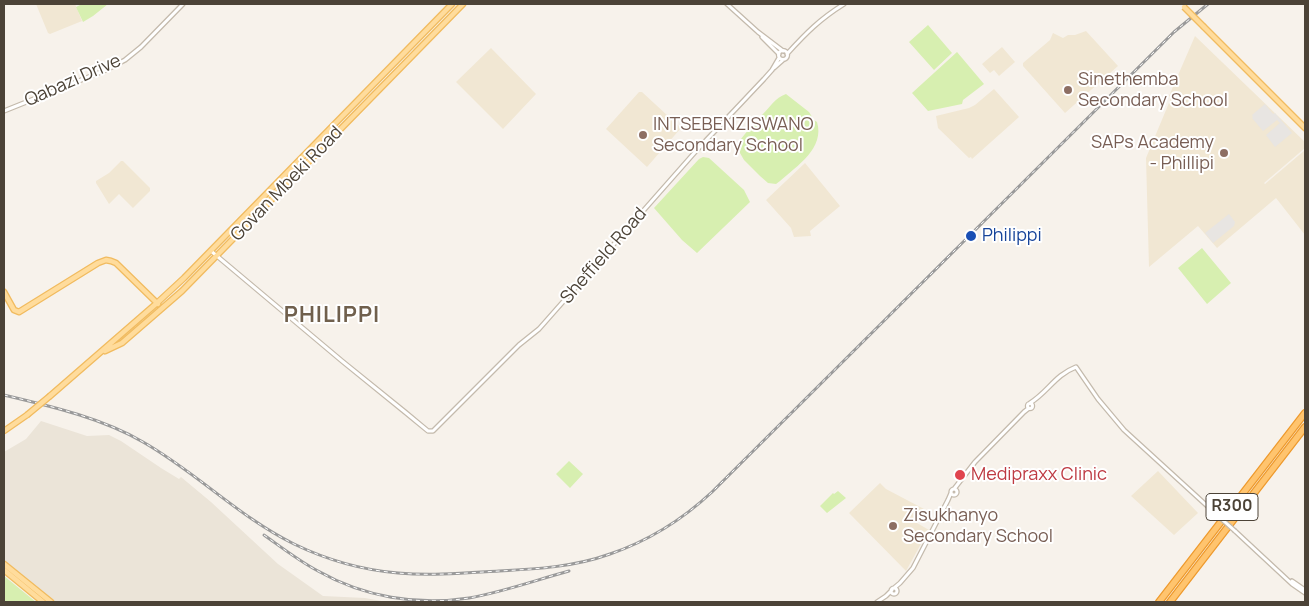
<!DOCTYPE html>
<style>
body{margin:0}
#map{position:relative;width:1309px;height:606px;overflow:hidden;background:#f7f2eb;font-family:Manrope,sans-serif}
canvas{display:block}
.frame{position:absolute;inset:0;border:5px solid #4c4337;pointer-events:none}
</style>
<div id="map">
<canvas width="1309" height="606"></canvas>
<div class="frame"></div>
</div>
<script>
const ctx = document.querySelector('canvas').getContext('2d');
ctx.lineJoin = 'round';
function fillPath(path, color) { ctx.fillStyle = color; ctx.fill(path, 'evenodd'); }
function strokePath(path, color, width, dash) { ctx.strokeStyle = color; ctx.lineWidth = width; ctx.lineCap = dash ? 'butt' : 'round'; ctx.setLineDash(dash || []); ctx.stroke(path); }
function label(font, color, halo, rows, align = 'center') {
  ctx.font = font + ' Manrope,sans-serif'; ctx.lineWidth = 4; ctx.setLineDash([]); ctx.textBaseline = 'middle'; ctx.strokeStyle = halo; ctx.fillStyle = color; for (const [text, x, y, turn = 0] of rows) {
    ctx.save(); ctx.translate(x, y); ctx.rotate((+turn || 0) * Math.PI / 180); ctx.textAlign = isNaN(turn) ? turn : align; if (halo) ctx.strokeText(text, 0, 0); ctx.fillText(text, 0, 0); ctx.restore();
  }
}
const residential = new Path2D(`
 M 41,421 L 87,436 L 109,435 L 121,441 L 161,468 L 179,479 L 181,477 L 211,502 L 278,564 L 323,596 L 365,598 L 387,602 L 53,602 L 4,561 L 4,452 L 26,439 Z`);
const education = new Path2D(`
 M 36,4 L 75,4 L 82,21 L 50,34 L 48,33 Z
 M 1086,31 L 1118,66 L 1065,113 L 1023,66 L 1023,63 L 1050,40 L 1053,33 L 1063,38 L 1068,35 L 1075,35 Z
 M 1195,36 L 1305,142 L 1305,148 L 1264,183 L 1265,184 L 1305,150 L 1305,235 L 1276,198 L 1217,248 L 1198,226 L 1149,267 L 1146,158 L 1171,98 L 1169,96 Z
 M 1002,47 L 1015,62 L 999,76 L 994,70 L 990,73 L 982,64 Z
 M 491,48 L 536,94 L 503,129 L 456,82 Z
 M 994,89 L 1019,117 L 972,159 L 971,157 L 969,158 L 938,128 L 936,116 L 969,108 L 975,105 Z
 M 639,92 L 642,92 L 681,128 L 647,167 L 606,129 Z
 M 121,161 L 123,161 L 150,188 L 150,191 L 133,208 L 119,194 L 109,204 L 96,183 L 96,181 L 109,173 Z
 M 805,163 L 840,206 L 810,231 L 811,236 L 794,237 L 791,228 L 766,200 Z
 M 1158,471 L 1198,513 L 1174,535 L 1131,496 Z
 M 880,483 L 886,489 L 924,509 L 917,523 L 929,530 L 927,530 L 927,533 L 906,571 L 849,513 Z`);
const green = new Path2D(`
 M 82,4 L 108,4 L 93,16 L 83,22 L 76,7 Z
 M 928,25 L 952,53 L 934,70 L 909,42 Z
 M 957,52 L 984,84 L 963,100 L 962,104 L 928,111 L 912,93 Z
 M 786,94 L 809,112 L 814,120 L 817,122 C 825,148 797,166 780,181 L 776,184 L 768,183 L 760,176 L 744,160 L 736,146 C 744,134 753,125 762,115 C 770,107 775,98 786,94 Z
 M 703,157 L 709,158 L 744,190 L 750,202 L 697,253 L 682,240 L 654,208 L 699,159 Z
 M 1202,248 L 1231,283 L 1207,304 L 1178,268 Z
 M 569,461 L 583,474 L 570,488 L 556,474 Z
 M 838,491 L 846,498 L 827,513 L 820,506 L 833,493 L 834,494 Z
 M 4,576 L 36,602 L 4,602 Z`);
const parking = new Path2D(`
 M 1265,104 L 1273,114 L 1275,113 L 1292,133 L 1275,147 L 1266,135 L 1280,123 L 1277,120 L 1263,131 L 1252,118 L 1253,117 L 1252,115 Z
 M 1229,214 L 1235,222 L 1234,226 L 1213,243 L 1205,233 Z`);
const minor = new Path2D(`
 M 727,4 L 758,32 L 783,51
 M 762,37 L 779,54
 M778.5 55a4.5 4.5 0 1 1 9 0a4.5 4.5 0 1 1-9 0Z
 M 787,54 C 806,33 820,19 844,4
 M 774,68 L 783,60
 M 4,111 L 106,70 L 125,60 L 141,47 L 183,4
 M 211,251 L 342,361 L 405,412 L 428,431 L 433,431 L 519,345 L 539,329 L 696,151 L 764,79 L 772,70 L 779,58
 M 1030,403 C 1048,392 1055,375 1076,367 L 1098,399 L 1124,430 L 1216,514
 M1027.5 406a2.5 2.5 0 1 1 5 0a2.5 2.5 0 1 1-5 0Z
 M951 492a3 3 0 1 1 6 0a3 3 0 1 1-6 0Z
 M 954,489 L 975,462 L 1024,412 L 1029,408
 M 1235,531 L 1292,584 L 1305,593
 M 1292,581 L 1305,590
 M 894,588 L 900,583 L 913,568 L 948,500 L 951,493
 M891 591a3 3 0 1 1 6 0a3 3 0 1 1-6 0Z
 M 877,602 L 886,596 L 892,590`);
const major = new Path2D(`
 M 1204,27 L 1305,128
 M 4,292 L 14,310 L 19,312 L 98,263 L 106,260 L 111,261 L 116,263 L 158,304
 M 105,351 L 122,343 L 182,291 L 463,4
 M 50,396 L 157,303 L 184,278 L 452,4
 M 4,431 L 27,415
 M 4,564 L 51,602
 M 4,570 L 43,602`);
const highway = new Path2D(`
 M 1159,602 L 1305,413
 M 1170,602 L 1305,427`);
const rail = new Path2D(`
 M 4,395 C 50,406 102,418 143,442 C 196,472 239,517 294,544 C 327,560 362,570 398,573 C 432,576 466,573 499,571 C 537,569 574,567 610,554 C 648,541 682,520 712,492 L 1174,32 L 1208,4
 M 264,535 C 281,547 299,561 318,571 C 364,597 417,606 469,598 C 503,592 536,580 569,571`);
const minorBridge = new Path2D(`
 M 1216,514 L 1235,531`);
const majorBridge = new Path2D(`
 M 1184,7 L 1204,27
 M 27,415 L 50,396`);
const markers = [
 [1068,90,5,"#8d6e63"],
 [643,135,5,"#8d6e63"],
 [1224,153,5,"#8d6e63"],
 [971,236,6,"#1a4fb4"],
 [960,475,6,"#e0444e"],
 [893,526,5,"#8d6e63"]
];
const shields = [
 [1232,507,52]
];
const shieldNames = [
 ["R300",1232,507]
];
const educationNames = [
 ["Sinethemba",1078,80],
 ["Secondary School",1078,101],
 ["INTSEBENZISWANO",653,125],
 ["Secondary School",653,146],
 ["SAPs Academy",1214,143,"right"],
 ["- Phillipi",1214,164,"right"],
 ["Zisukhanyo",903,516],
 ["Secondary School",903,537]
];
const streetNames = [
 ["Qabazi Drive",73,81,-24],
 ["Govan Mbeki Road",287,184,-46],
 ["Sheffield Road",604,256,-49]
];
const transitNames = [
 ["Philippi",982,236]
];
const healthNames = [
 ["Medipraxx Clinic",971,475]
];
const districtNames = [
 ["PHILIPPI",332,316]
];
fillPath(residential, '#ebe4d8');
fillPath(education, '#f1e7d3');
fillPath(green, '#d7efb0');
fillPath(parking, '#e8e5e2');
strokePath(minor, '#c4baac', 5.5);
strokePath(major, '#f1bb5f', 7);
strokePath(highway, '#ee9a2d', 8);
strokePath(minor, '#fff', 3);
strokePath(major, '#ffdc9c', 4.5);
strokePath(highway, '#ffc46e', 5.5);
strokePath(rail, '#9a9a9a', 3);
strokePath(rail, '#fff', 1, [4]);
strokePath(minorBridge, '#c4baac', 5.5, []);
strokePath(majorBridge, '#f1bb5f', 7, []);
strokePath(minorBridge, '#fff', 3);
strokePath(majorBridge, '#ffdc9c', 4.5);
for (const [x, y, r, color] of markers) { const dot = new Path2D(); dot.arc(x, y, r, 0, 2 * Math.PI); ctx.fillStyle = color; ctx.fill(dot); strokePath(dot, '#fff', 2); }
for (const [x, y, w] of shields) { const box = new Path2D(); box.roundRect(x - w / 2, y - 13.5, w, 27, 4); ctx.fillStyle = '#fff'; ctx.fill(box); strokePath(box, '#4c4337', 1); }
label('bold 16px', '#4c4337', null, shieldNames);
label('18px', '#785e54', '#fff', educationNames, 'left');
label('18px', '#4c4337', '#fff', streetNames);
label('18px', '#164399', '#fff', transitNames, 'left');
label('18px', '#be3a42', '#fff', healthNames, 'left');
ctx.letterSpacing = '1px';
label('bold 22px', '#70604d', '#fff', districtNames);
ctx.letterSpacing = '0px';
</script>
